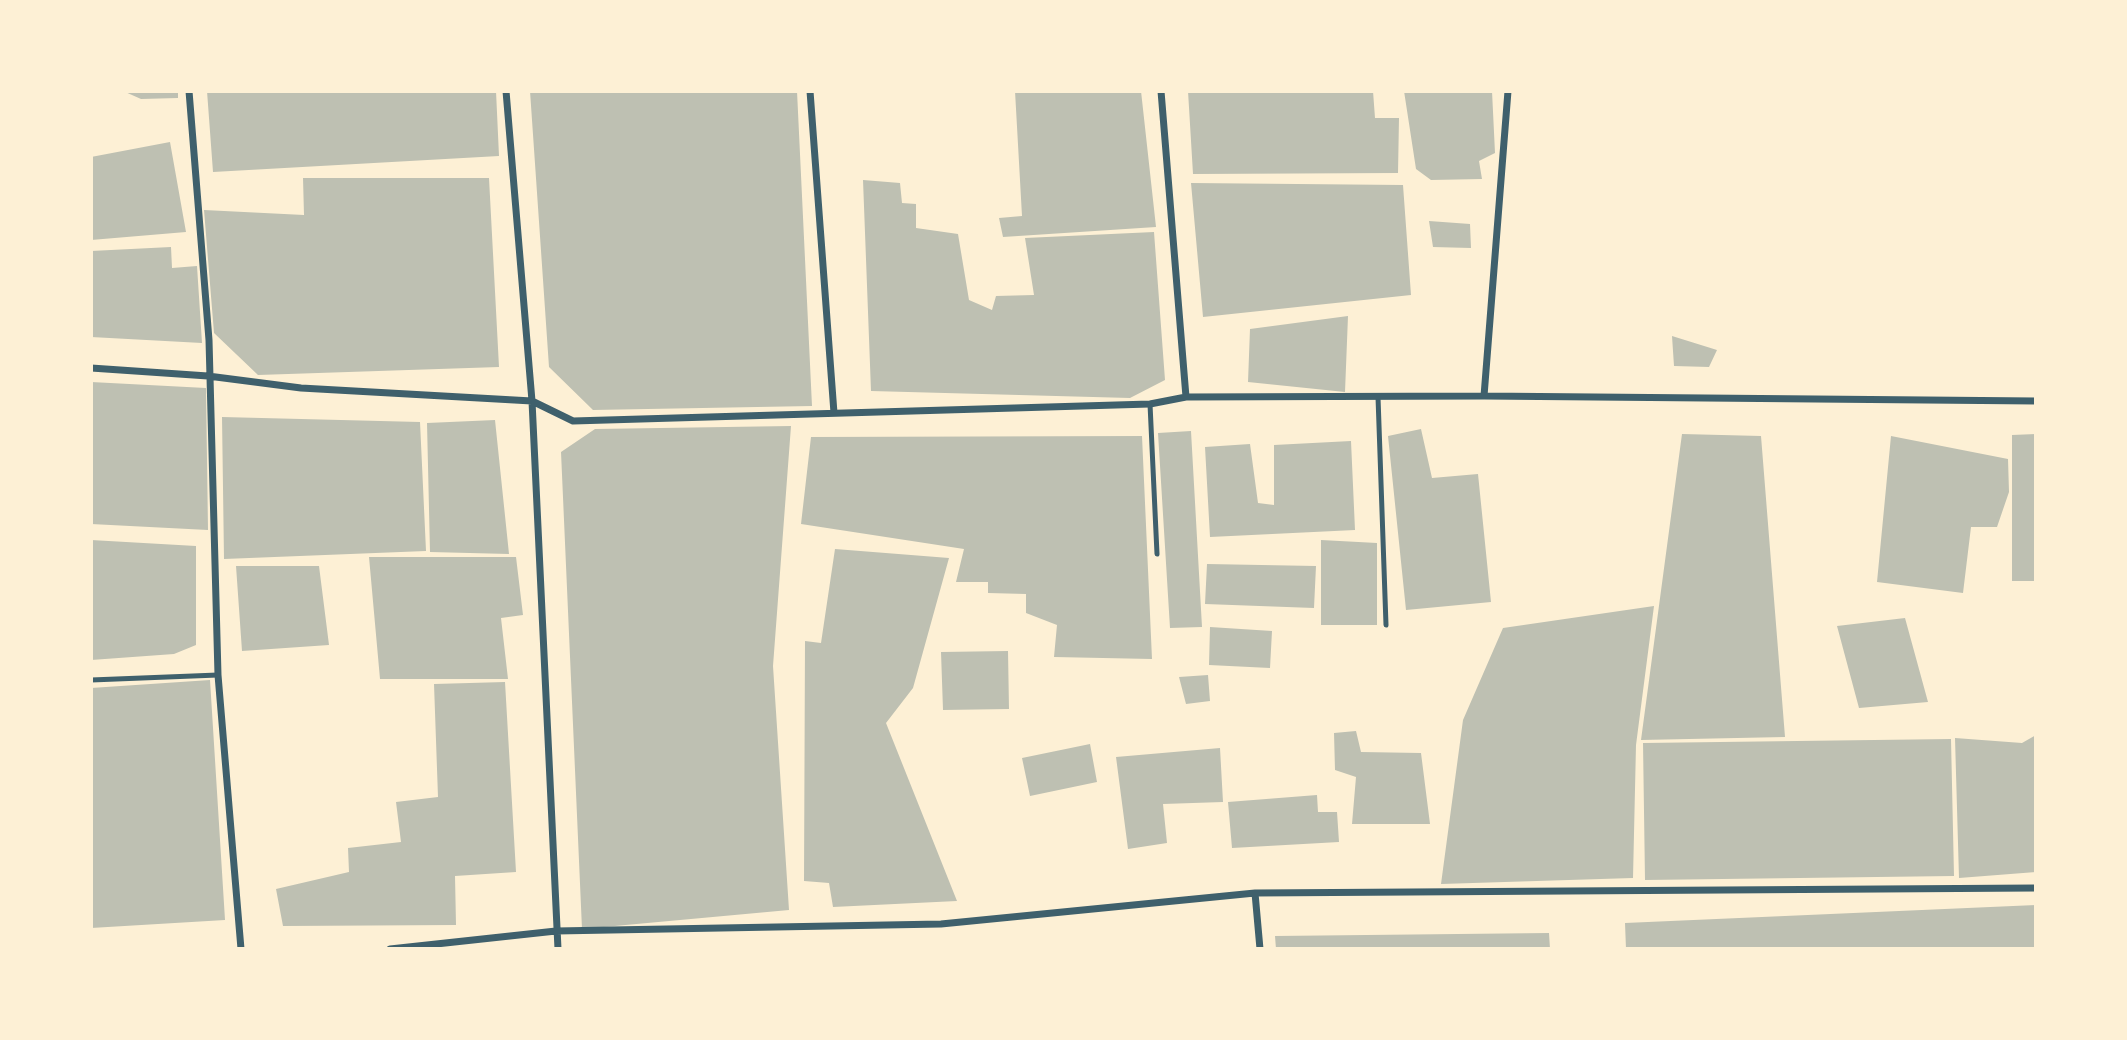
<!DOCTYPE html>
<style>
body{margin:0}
#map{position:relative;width:2127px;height:1040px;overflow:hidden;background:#fdf0d5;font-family:Raleway,sans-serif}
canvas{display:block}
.frame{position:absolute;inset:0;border:93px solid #fdf0d5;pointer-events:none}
</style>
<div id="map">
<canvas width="2127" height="1040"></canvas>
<div class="frame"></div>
</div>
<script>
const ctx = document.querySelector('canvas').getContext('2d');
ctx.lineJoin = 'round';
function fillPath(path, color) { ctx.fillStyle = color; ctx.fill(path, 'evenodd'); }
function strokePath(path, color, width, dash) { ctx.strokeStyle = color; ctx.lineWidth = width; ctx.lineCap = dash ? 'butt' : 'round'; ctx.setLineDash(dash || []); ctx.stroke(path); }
const building = new Path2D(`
 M 123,91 L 178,91 L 178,98 L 141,99 Z
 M 207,91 L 496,91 L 499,156 L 213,172 Z
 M 530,91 L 797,91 L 812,406 L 593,410 L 549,367 Z
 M 1015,91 L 1141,91 L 1156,227 L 1003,237 L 999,218 L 1022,216 Z
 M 1188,91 L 1373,91 L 1375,118 L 1399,118 L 1398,173 L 1193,174 Z
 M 1404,91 L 1492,91 L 1495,153 L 1479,161 L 1482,179 L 1431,180 L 1416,169 Z
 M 170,142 L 186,232 L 91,240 L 91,157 Z
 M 303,178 L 489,178 L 499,367 L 258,375 L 214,333 L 204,210 L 304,215 Z
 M 863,180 L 900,183 L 902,203 L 916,204 L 916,228 L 958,234 L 969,300 L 992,310 L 996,296 L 1034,295 L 1025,238 L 1154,232 L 1165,380 L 1130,398 L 871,391 Z
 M 1191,183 L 1403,185 L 1411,295 L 1203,317 Z
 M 1429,221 L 1470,224 L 1471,248 L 1433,247 Z
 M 171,247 L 172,268 L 197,266 L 202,343 L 91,337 L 91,251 Z
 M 1348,316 L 1345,392 L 1248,382 L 1250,329 Z
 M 1672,336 L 1717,350 L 1709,367 L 1674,366 Z
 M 91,382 L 206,388 L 208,530 L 91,524 Z
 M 222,417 L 420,422 L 426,551 L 224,559 Z
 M 495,420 L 509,554 L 430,552 L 427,423 Z
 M 791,426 L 773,666 L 789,910 L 582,929 L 561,452 L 595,429 Z
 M 1421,429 L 1432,478 L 1478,474 L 1491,602 L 1406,610 L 1388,436 Z
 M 1191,431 L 1202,627 L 1170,628 L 1158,433 Z
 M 1682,434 L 1761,436 L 1785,737 L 1641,740 Z
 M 2036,434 L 2036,581 L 2012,581 L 2012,435 Z
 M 1142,436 L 1152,659 L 1054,657 L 1057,625 L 1026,613 L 1026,594 L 988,593 L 988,582 L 956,582 L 964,549 L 801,524 L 811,437 Z
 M 1891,436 L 2008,459 L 2009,492 L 1997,527 L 1971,527 L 1963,593 L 1877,582 Z
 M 1351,441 L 1355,530 L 1210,537 L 1205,447 L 1250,444 L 1258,503 L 1274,505 L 1274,445 Z
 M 91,540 L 196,546 L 196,645 L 174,654 L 91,660 Z
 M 1321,540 L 1377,543 L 1377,625 L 1321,625 Z
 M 835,549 L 949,558 L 913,688 L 886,723 L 957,901 L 833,907 L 829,883 L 804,881 L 805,641 L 821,643 Z
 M 369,557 L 516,557 L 523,615 L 501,618 L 508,679 L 380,679 Z
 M 1207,564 L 1316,566 L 1314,608 L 1205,604 Z
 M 236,566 L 319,566 L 329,645 L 242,651 Z
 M 1654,606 L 1636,745 L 1633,878 L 1441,884 L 1463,720 L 1503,628 Z
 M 1905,618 L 1928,702 L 1859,708 L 1837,626 Z
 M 1210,627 L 1272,631 L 1270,668 L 1209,665 Z
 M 1008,651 L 1009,709 L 943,710 L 941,652 Z
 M 1208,675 L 1210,701 L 1186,704 L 1179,677 Z
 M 210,680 L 225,920 L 91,928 L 91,688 Z
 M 505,682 L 516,872 L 455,876 L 456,925 L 283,926 L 276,889 L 349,872 L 348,848 L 401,842 L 396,802 L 438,797 L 434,684 Z
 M 1356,731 L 1361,752 L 1421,753 L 1430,824 L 1352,824 L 1356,777 L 1335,770 L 1334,733 Z
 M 2036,735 L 2036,872 L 1959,878 L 1955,738 L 2022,743 Z
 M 1951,739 L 1954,876 L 1645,880 L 1643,743 Z
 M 1090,744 L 1097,782 L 1030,796 L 1022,758 Z
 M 1220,748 L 1223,802 L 1163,804 L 1167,843 L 1128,849 L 1116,757 Z
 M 1317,795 L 1318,812 L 1337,812 L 1339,842 L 1232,848 L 1228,802 Z
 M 2036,905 L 2036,949 L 1626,949 L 1625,923 Z
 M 1549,933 L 1550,949 L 1276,949 L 1275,936 Z`);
const service = new Path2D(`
 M 1378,397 L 1386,625
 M 1150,404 L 1157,554
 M 91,680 L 218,675`);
const minor = new Path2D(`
 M 189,91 L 209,340 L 218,675 L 241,949
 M 506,91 L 532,401 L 558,949
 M 810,91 L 834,413
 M 1161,91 L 1186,397
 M 91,368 L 208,376 L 301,388 L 532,401 L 573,421 L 1150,404 L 1186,397 L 1484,396 L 2036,401
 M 1484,396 L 1508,91
 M 1255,893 L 1260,949
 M 390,949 L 556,931 L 941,924 L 1255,893 L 2036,888`);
fillPath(building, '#bec0b2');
strokePath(service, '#3f606c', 5);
strokePath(minor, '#3f606c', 7);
</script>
